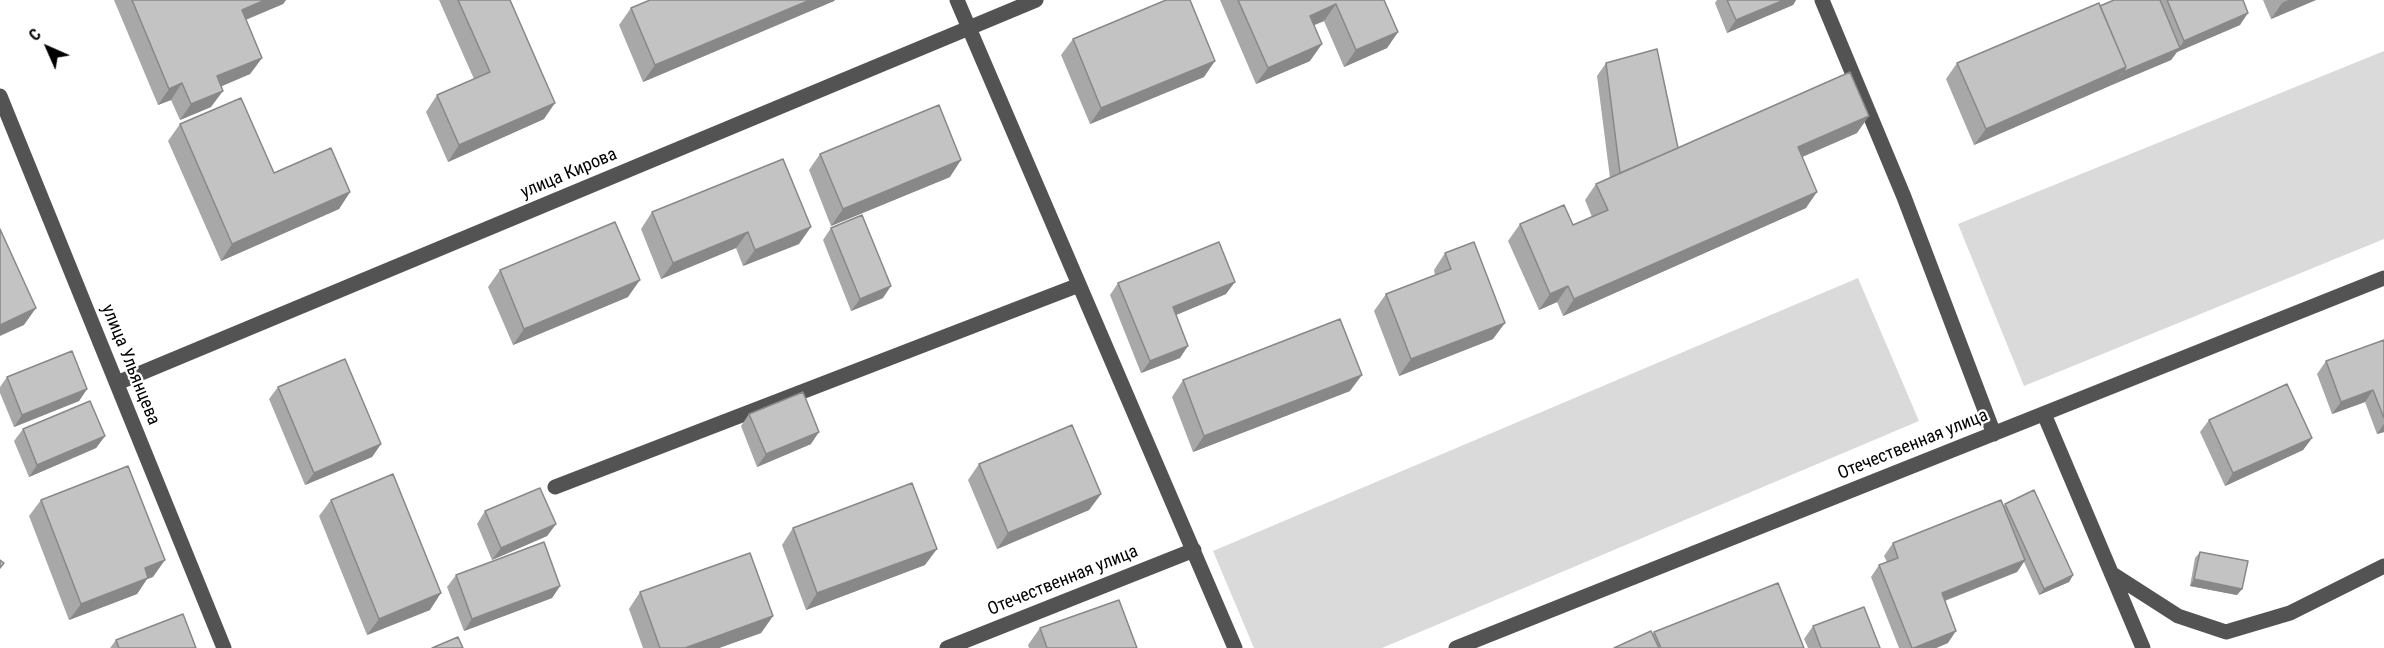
<!DOCTYPE html>
<meta charset="utf-8">
<style>
body{margin:0}
#map{position:relative;width:2384px;height:648px;overflow:hidden;background:#fff;font-family:"Roboto Condensed",sans-serif}
canvas{display:block}
.north{position:absolute;left:18px;top:18px;width:60px;height:60px;-webkit-text-stroke:4px #fff;paint-order:stroke;rotate:315deg;font-size:16px;font-weight:700;line-height:24px;text-align:center;color:#000}
.north::after{content:'';display:block;margin:auto;width:21px;height:27px;background:#000;clip-path:polygon(50% 0,100% 100%,50% 72%,0 100%)}
</style>
<div id="map">
<canvas width="2384" height="648"></canvas>
<div class="north">С</div>
</div>
<script>
const ctx = document.querySelector('canvas').getContext('2d');
ctx.lineJoin = 'round';
function fillPath(path, color) { ctx.fillStyle = color; ctx.fill(path, 'evenodd'); }
function strokePath(path, color, width, dash) { ctx.strokeStyle = color; ctx.lineWidth = width; ctx.lineCap = dash ? 'butt' : 'round'; ctx.setLineDash(dash || []); ctx.stroke(path); }
function label(font, color, halo, rows, align = 'center') {
  ctx.font = font + ' "Roboto Condensed",sans-serif'; ctx.lineWidth = 4.5; ctx.setLineDash([]); ctx.textBaseline = 'middle'; ctx.strokeStyle = halo; ctx.fillStyle = color; for (const [text, x, y, turn = 0] of rows) {
    ctx.save(); ctx.translate(x, y); ctx.rotate((+turn || 0) * Math.PI / 180); ctx.textAlign = isNaN(turn) ? turn : align; if (halo) ctx.strokeText(text, 0, 0); ctx.fillText(text, 0, 0); ctx.restore();
  }
}
const green = new Path2D(`
 M 2384,51 L 2384,239 L 2024,386 L 1958,224 Z
 M 1858,278 L 1919,421 L 1382,648 L 1254,648 L 1213,551 Z`);
const minor = new Path2D(`
 M 957,0 L 1235,648
 M 1822,0 L 1904,197 L 1994,434
 M 0,96 L 224,648
 M 117,383 L 1036,0
 M 2044,414 L 2143,648
 M 555,487 L 1079,285
 M 2111,573 L 2178,616 L 2226,632 L 2290,613 L 2384,566
 M 947,648 L 1194,550
 M 1456,648 L 2384,278`);
const wall = new Path2D(`
 M 114,0 L 286,0 L 283,4 L 246,20 L 262,58 L 250,74 L 221,86 L 211,107 L 180,120 L 171,100 L 158,105 Z
 M 439,0 L 510,0 L 544,119 L 448,162 L 426,112 L 437,95 L 474,79 Z
 M 650,0 L 835,0 L 834,1 L 643,82 L 619,25 L 631,8 Z
 M 1220,0 L 1384,0 L 1398,32 L 1387,48 L 1344,67 L 1324,21 L 1314,25 L 1310,61 L 1256,84 Z
 M 1717,0 L 1796,0 L 1793,5 L 1727,33 L 1715,3 Z
 M 2114,0 L 2243,0 L 2240,25 L 2177,52 L 2171,60 L 2114,84 L 1974,145 L 1946,79 L 1957,63 Z
 M 2263,0 L 2316,0 L 2271,19 Z
 M 1073,39 L 1204,77 L 1090,124 L 1061,55 Z
 M 1606,63 L 1678,148 L 1857,133 L 1802,157 L 1806,208 L 1563,316 L 1557,302 L 1539,310 L 1508,241 L 1520,224 L 1573,225 L 1592,217 L 1585,200 L 1596,184 L 1610,178 L 1597,76 Z
 M 180,124 L 274,173 L 350,192 L 339,209 L 221,261 L 168,141 Z
 M 820,154 L 950,177 L 831,226 L 809,170 Z
 M 783,159 L 799,244 L 743,266 L 736,248 L 661,279 L 641,229 L 652,212 Z
 M 831,228 L 883,298 L 851,311 L 823,240 Z
 M 1445,253 L 1493,339 L 1399,376 L 1374,311 L 1386,294 L 1435,275 L 1434,270 Z
 M 500,270 L 628,297 L 513,345 L 488,287 Z
 M 1118,283 L 1226,294 L 1176,315 L 1180,358 L 1141,373 L 1110,295 Z
 M 2384,340 L 2384,432 L 2377,434 L 2365,402 L 2332,414 L 2317,374 L 2326,361 Z
 M 7,377 L 87,389 L 79,401 L 14,427 L 0,393 L 0,387 Z
 M 1183,380 L 1350,391 L 1193,452 L 1172,397 Z
 M 278,387 L 381,444 L 372,457 L 305,485 L 269,399 Z
 M 749,414 L 811,444 L 757,467 L 741,426 Z
 M 2209,420 L 2312,438 L 2303,450 L 2225,486 L 2200,432 Z
 M 23,429 L 105,436 L 96,448 L 29,477 L 14,441 Z
 M 979,464 L 1101,494 L 1089,510 L 997,549 L 968,480 Z
 M 41,500 L 153,577 L 147,579 L 137,594 L 69,620 L 29,516 Z
 M 331,500 L 430,610 L 367,635 L 319,516 Z
 M 2005,504 L 2073,575 L 2069,582 L 2039,595 L 2024,562 L 2017,572 L 1945,601 L 1948,643 L 1936,648 L 1899,648 L 1871,577 L 1879,565 L 1887,562 L 1884,556 L 1893,543 L 2004,506 Z
 M 485,511 L 556,524 L 547,536 L 492,560 L 477,524 Z
 M 793,528 L 925,565 L 806,610 L 782,545 Z
 M 2200,552 L 2242,589 L 2237,595 L 2190,586 L 2195,558 Z
 M 456,575 L 560,586 L 552,598 L 464,631 L 447,587 Z
 M 640,592 L 773,616 L 761,633 L 719,648 L 643,648 L 629,609 Z
 M 1813,626 L 1880,648 L 1808,648 L 1804,639 Z
 M 1040,628 L 1137,648 L 1029,648 L 1028,645 Z
 M 1654,632 L 1804,648 L 1614,648 L 1652,635 Z
 M 116,640 L 196,648 L 110,648 Z`);
const shadedWall = new Path2D(`
 M 265,0 L 286,0 L 283,4 L 230,26 L 242,10 Z
 M 810,0 L 835,0 L 834,1 L 643,82 L 655,65 Z
 M 1784,0 L 1796,0 L 1793,5 L 1727,33 L 1736,20 Z
 M 2288,0 L 2316,0 L 2271,19 L 2282,3 Z
 M 1336,4 L 1324,21 L 1298,32 L 1310,16 Z
 M 2248,13 L 2240,25 L 2177,52 L 2171,60 L 2114,84 L 2123,72 L 2179,48 L 2184,41 Z
 M 1398,32 L 1387,48 L 1344,67 L 1356,50 Z
 M 1322,44 L 1310,61 L 1256,84 L 1268,68 Z
 M 262,58 L 250,74 L 206,93 L 217,76 Z
 M 1215,61 L 1204,77 L 1090,124 L 1101,108 Z
 M 2126,67 L 2114,84 L 1974,145 L 1986,129 Z
 M 182,83 L 171,100 L 158,105 L 169,89 Z
 M 223,91 L 211,107 L 180,120 L 191,104 Z
 M 555,103 L 544,119 L 448,162 L 459,145 Z
 M 1869,116 L 1857,133 L 1786,164 L 1798,147 Z
 M 961,160 L 950,177 L 831,226 L 843,209 Z
 M 350,192 L 339,209 L 221,261 L 232,244 Z
 M 1817,192 L 1806,208 L 1563,316 L 1574,299 Z
 M 811,227 L 799,244 L 743,266 L 755,250 Z
 M 748,232 L 736,248 L 661,279 L 673,263 Z
 M 640,280 L 628,297 L 513,345 L 524,329 Z
 M 1235,282 L 1226,294 L 1164,320 L 1173,307 Z
 M 891,286 L 883,298 L 851,311 L 860,299 Z
 M 1568,286 L 1557,302 L 1539,310 L 1550,294 Z
 M 36,308 L 24,325 L 0,336 L 0,325 Z
 M 1505,323 L 1493,339 L 1399,376 L 1411,359 Z
 M 1188,346 L 1180,358 L 1141,373 L 1150,361 Z
 M 1362,375 L 1350,391 L 1193,452 L 1204,436 Z
 M 87,389 L 79,401 L 14,427 L 22,415 Z
 M 2373,390 L 2365,402 L 2332,414 L 2341,402 Z
 M 2384,424 L 2384,432 L 2377,434 Z
 M 819,432 L 811,444 L 757,467 L 766,454 Z
 M 105,436 L 96,448 L 29,477 L 37,465 Z
 M 2312,438 L 2303,450 L 2225,486 L 2233,473 Z
 M 381,444 L 372,457 L 305,485 L 314,473 Z
 M 1101,494 L 1089,510 L 997,549 L 1008,533 Z
 M 556,524 L 547,536 L 492,560 L 501,548 Z
 M 937,549 L 925,565 L 806,610 L 817,593 Z
 M 165,560 L 153,577 L 147,579 L 137,594 L 69,620 L 81,604 L 145,568 Z
 M 2025,560 L 2017,572 L 1933,605 L 1942,593 Z
 M 2073,575 L 2069,582 L 2039,595 L 2044,589 Z
 M 2194,579 L 2242,589 L 2237,595 L 2190,586 Z
 M 560,586 L 552,598 L 464,631 L 472,619 Z
 M 441,593 L 430,610 L 367,635 L 379,619 Z
 M 773,616 L 761,633 L 719,648 L 685,648 Z
 M 1956,631 L 1948,643 L 1936,648 L 1914,648 Z`);
const building = new Path2D(`
 M 132,0 L 265,0 L 242,10 L 262,58 L 217,76 L 223,91 L 191,104 L 182,83 L 169,89 Z
 M 458,0 L 510,0 L 555,103 L 459,145 L 437,95 L 490,72 Z
 M 650,0 L 810,0 L 655,65 L 631,8 Z
 M 1166,0 L 1190,0 L 1215,61 L 1101,108 L 1073,39 Z
 M 1238,0 L 1384,0 L 1398,32 L 1356,50 L 1336,4 L 1310,16 L 1322,44 L 1268,68 Z
 M 1727,0 L 1784,0 L 1736,20 Z
 M 2114,0 L 2160,0 L 2180,48 L 2123,72 L 2126,67 L 2100,6 Z
 M 2167,0 L 2243,0 L 2248,13 L 2184,41 Z
 M 2099,3 L 2126,67 L 1986,129 L 1957,63 Z
 M 1657,49 L 1678,148 L 1620,173 L 1606,63 Z
 M 1850,72 L 1869,116 L 1798,147 L 1817,192 L 1574,299 L 1568,286 L 1550,294 L 1520,224 L 1564,205 L 1573,225 L 1608,210 L 1596,184 Z
 M 241,98 L 274,173 L 331,148 L 350,192 L 232,244 L 180,124 Z
 M 939,105 L 961,160 L 843,209 L 820,154 Z
 M 783,159 L 811,227 L 755,250 L 748,232 L 673,263 L 652,212 Z
 M 862,215 L 891,286 L 860,299 L 831,228 Z
 M 615,222 L 640,280 L 524,329 L 500,270 Z
 M 0,229 L 36,308 L 0,325 Z
 M 1219,242 L 1235,282 L 1173,307 L 1188,346 L 1150,361 L 1118,283 Z
 M 1474,242 L 1505,323 L 1411,359 L 1386,294 L 1451,269 L 1445,253 Z
 M 1340,319 L 1362,375 L 1204,436 L 1183,380 Z
 M 2384,340 L 2384,418 L 2373,390 L 2341,402 L 2326,361 Z
 M 72,351 L 87,389 L 22,415 L 7,377 Z
 M 345,359 L 381,444 L 314,473 L 278,387 Z
 M 2287,384 L 2312,438 L 2233,473 L 2209,420 Z
 M 803,392 L 819,432 L 766,454 L 749,414 Z
 M 90,401 L 105,436 L 37,465 L 23,429 Z
 M 1072,425 L 1101,494 L 1008,533 L 979,464 Z
 M 128,466 L 165,560 L 145,568 L 148,578 L 81,604 L 41,500 Z
 M 393,474 L 441,593 L 379,619 L 331,500 Z
 M 912,483 L 937,549 L 817,593 L 793,528 Z
 M 540,488 L 556,524 L 501,548 L 485,511 Z
 M 2034,490 L 2073,575 L 2044,589 L 2005,504 Z
 M 2001,500 L 2025,560 L 1942,593 L 1956,631 L 1914,648 L 1912,648 L 1879,565 L 1898,558 L 1893,543 Z
 M 544,542 L 560,586 L 472,619 L 456,575 Z
 M 2200,552 L 2248,561 L 2242,589 L 2194,579 Z
 M 750,553 L 773,616 L 685,648 L 660,648 L 640,592 Z
 M 0,560 L 4,563 L 0,568 Z
 M 1778,583 L 1804,648 L 1661,648 L 1654,632 Z
 M 1119,600 L 1137,648 L 1047,648 L 1040,628 Z
 M 1864,607 L 1880,648 L 1821,648 L 1813,626 Z
 M 183,614 L 196,648 L 119,648 L 116,640 Z
 M 1651,631 L 1659,648 L 1614,648 Z
 M 458,637 L 463,648 L 432,648 Z`);
const streetNames = [
 ["улица Кирова",569,174,-23],
 ["улица Ульянцева",130,365,68],
 ["Отечественная улица",1913,445,-22],
 ["Отечественная улица",1063,581,-22]
];
fillPath(green, '#dadada');
strokePath(minor, '#535353', 15);
fillPath(wall, '#a8a8a8');
fillPath(shadedWall, '#888');
fillPath(building, '#c3c3c3');
strokePath(building, '#888', 1.5);
label('18px', '#000', '#fff', streetNames);
</script>
